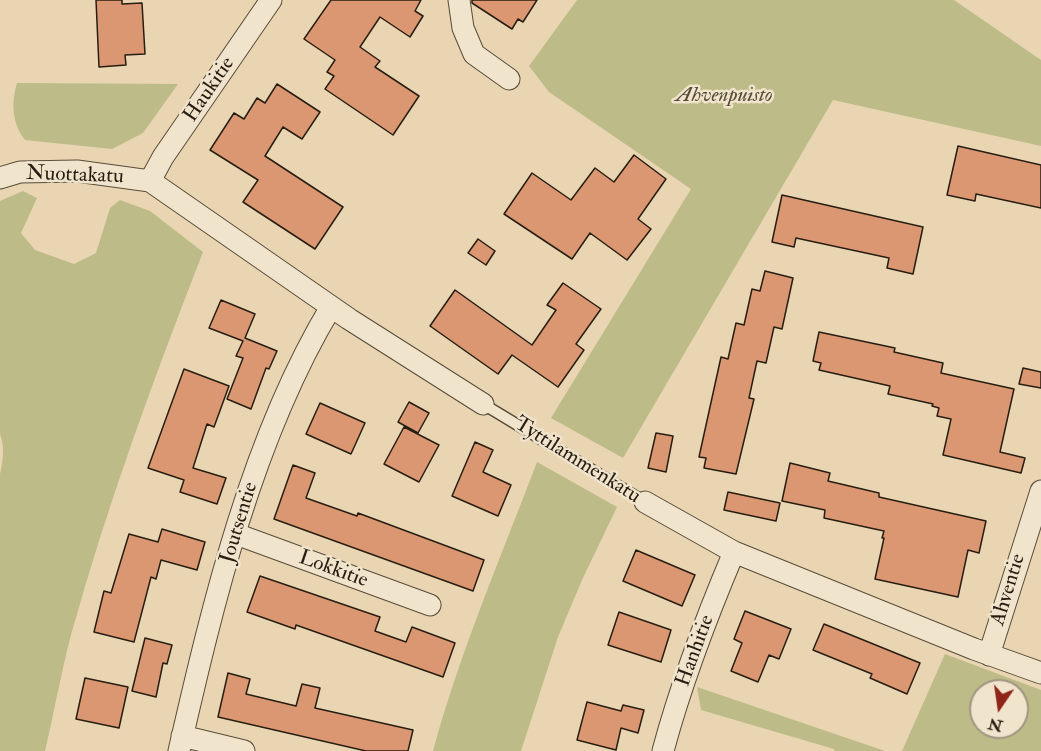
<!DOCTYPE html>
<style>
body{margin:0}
#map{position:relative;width:1041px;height:751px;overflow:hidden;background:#e9d5b2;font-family:"IM FELL Double Pica",serif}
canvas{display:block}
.north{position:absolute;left:969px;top:679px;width:60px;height:60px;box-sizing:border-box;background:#f1e4cd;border:2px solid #a09582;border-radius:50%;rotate:193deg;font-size:16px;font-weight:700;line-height:24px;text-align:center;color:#271e11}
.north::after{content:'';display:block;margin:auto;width:21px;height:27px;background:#8f2418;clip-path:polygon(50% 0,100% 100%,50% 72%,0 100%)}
</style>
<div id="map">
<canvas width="1041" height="751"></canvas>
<div class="north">N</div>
</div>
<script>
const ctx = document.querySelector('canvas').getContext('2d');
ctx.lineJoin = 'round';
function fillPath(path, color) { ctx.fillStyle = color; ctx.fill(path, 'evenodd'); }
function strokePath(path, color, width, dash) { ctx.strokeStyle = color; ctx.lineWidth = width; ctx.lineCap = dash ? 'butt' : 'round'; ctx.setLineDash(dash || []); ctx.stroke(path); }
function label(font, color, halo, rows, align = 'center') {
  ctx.font = font + ' "IM FELL Double Pica",serif'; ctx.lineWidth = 5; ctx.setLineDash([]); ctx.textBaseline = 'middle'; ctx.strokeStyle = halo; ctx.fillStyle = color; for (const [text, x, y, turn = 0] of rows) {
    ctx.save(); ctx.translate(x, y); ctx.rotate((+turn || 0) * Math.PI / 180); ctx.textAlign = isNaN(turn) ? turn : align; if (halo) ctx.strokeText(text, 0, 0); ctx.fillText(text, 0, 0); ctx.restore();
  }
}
const green = new Path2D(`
 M 577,0 L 954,0 L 1041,60 L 1041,146 L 833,100 L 623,458 L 551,418 L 691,189 L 549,92 L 529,66 Z
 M 17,83 L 178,84 L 143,133 L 112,149 L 25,140 C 12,123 11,103 17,83 Z
 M 23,191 L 37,198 L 21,233 L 35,250 L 74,264 L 96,253 L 110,208 L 120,200 L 150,211 L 203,252 C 154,378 107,505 71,635 C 61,673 54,713 45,751 L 0,751 L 0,474 C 3,461 5,447 0,434 L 0,201 Z
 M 537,462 L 617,507 L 582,580 L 558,637 L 521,751 L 433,751 C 460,652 501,557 537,462 Z
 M 945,654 L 1041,690 L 1041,751 L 902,751 ZM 981,691 L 1017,691 L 1017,727 L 981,727 Z
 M 697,687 L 885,751 L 834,751 L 834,749 L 701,710 Z`);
const building = new Path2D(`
 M 96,0 L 122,0 L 122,4 L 142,3 L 145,54 L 125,55 L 126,65 L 99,67 Z
 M 331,0 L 421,0 L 415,11 L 423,16 L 410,37 L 380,17 L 360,47 L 380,61 L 375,67 L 419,96 L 393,135 L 325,89 L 334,76 L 327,72 L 335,60 L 304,39 Z
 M 472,0 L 537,0 L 523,22 L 518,19 L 512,29 L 472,3 Z
 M 277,84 L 320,112 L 302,139 L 283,127 L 265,156 L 343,207 L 315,249 L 243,202 L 258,180 L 210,150 L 234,113 L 244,119 L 257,98 L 265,103 Z
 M 958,146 L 1041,165 L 1041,208 L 976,194 L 975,201 L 947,195 Z
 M 634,155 L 666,179 L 638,219 L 651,229 L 627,260 L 590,233 L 572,259 L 504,214 L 532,173 L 571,200 L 595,168 L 614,182 Z
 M 782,195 L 923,227 L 913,274 L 887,268 L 889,258 L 796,238 L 794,247 L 772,242 Z
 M 478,239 L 495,251 L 486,265 L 468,253 Z
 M 765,271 L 793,278 L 782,329 L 774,327 L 766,363 L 757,361 L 749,398 L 754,399 L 736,474 L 704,468 L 706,458 L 699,457 L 721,357 L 728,359 L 736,323 L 744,325 L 752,289 L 760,291 Z
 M 563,283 L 601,309 L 576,344 L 584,350 L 558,387 L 512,355 L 498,374 L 430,326 L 455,290 L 532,345 L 556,310 L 547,305 Z
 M 221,300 L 255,314 L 245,338 L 277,351 L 269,369 L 266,368 L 251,409 L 227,399 L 243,358 L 236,356 L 243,341 L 209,328 Z
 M 819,332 L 895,348 L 894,352 L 943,363 L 941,373 L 1014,389 L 1000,452 L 1025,458 L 1021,473 L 943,455 L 951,419 L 937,416 L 939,408 L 932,406 L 933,404 L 888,394 L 890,386 L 819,370 L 821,363 L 813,361 Z
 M 1023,368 L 1041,372 L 1041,388 L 1019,384 Z
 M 184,369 L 229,386 L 214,427 L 207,424 L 193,468 L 226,478 L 217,504 L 180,492 L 184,480 L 148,468 Z
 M 409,402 L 429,413 L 418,433 L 398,422 Z
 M 320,403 L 365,423 L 351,454 L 306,434 Z
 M 404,427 L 439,445 L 419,482 L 384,464 Z
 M 656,433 L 673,436 L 666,472 L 648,468 Z
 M 475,442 L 493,450 L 483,472 L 511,485 L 498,516 L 452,496 Z
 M 790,463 L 830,473 L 828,481 L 879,493 L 879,497 L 986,521 L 979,553 L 968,550 L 958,597 L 875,579 L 884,538 L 882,538 L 884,531 L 824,518 L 825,510 L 782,501 Z
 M 293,465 L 315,473 L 306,498 L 357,516 L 358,513 L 484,560 L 473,591 L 274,519 Z
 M 728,492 L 780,503 L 776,521 L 724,510 Z
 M 162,529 L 205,542 L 197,570 L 161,560 L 156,579 L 151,577 L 134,642 L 94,632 L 104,591 L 111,593 L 129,534 L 158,542 Z
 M 636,550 L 695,575 L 682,606 L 623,581 Z
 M 260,576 L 380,617 L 375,631 L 406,642 L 412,627 L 455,643 L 443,677 L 296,625 L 295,629 L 247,612 Z
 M 745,611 L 791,629 L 779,659 L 769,655 L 758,682 L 731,671 L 742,643 L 734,639 Z
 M 619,612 L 671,630 L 661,662 L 608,645 Z
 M 824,624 L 920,663 L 907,694 L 870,678 L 872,674 L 813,650 Z
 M 145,638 L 172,645 L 167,664 L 163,663 L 156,697 L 132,691 Z
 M 228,673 L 250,679 L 246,694 L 296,706 L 302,684 L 320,688 L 315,708 L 413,730 L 408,751 L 366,751 L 218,717 Z
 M 85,678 L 128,687 L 119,728 L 76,719 Z
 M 587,702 L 621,711 L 623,705 L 644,710 L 638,733 L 621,728 L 616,750 L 577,740 Z`);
const lane = new Path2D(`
 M 483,404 L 645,502`);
const street = new Path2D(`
 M 459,0 L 463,28 L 474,54 L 509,79
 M 0,178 L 20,172 L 77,171 L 150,181 L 349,319 L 483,404
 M 150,181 L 163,157 L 271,0
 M 645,502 L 734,552 L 974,649 L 1041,673
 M 236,534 L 430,605
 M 989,655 L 1041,491
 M 182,736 L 244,751
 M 179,751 C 213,603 252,438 331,307
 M 663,751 C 681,683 707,616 734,552`);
const streetNames = [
 ["Haukitie",210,90,-56],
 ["Nuottakatu",75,176,2],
 ["Tyttilammenkatu",577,461,32],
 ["Joutsentie",240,523,-73],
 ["Lokkitie",333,570,20],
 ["Ahventie",1009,590,-73],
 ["Hanhitie",696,651,-70]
];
const parkNames = [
 ["Ahvenpuisto",724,96]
];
fillPath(green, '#bdbb88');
fillPath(building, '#db9772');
strokePath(building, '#271e11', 1.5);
strokePath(lane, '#584c39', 13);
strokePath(street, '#584c39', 23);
strokePath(lane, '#f1e4cd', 10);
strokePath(street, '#f1e4cd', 21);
label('21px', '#271e11', '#f1e4cd', streetNames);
label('italic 21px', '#544d35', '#f1e4cd', parkNames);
</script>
